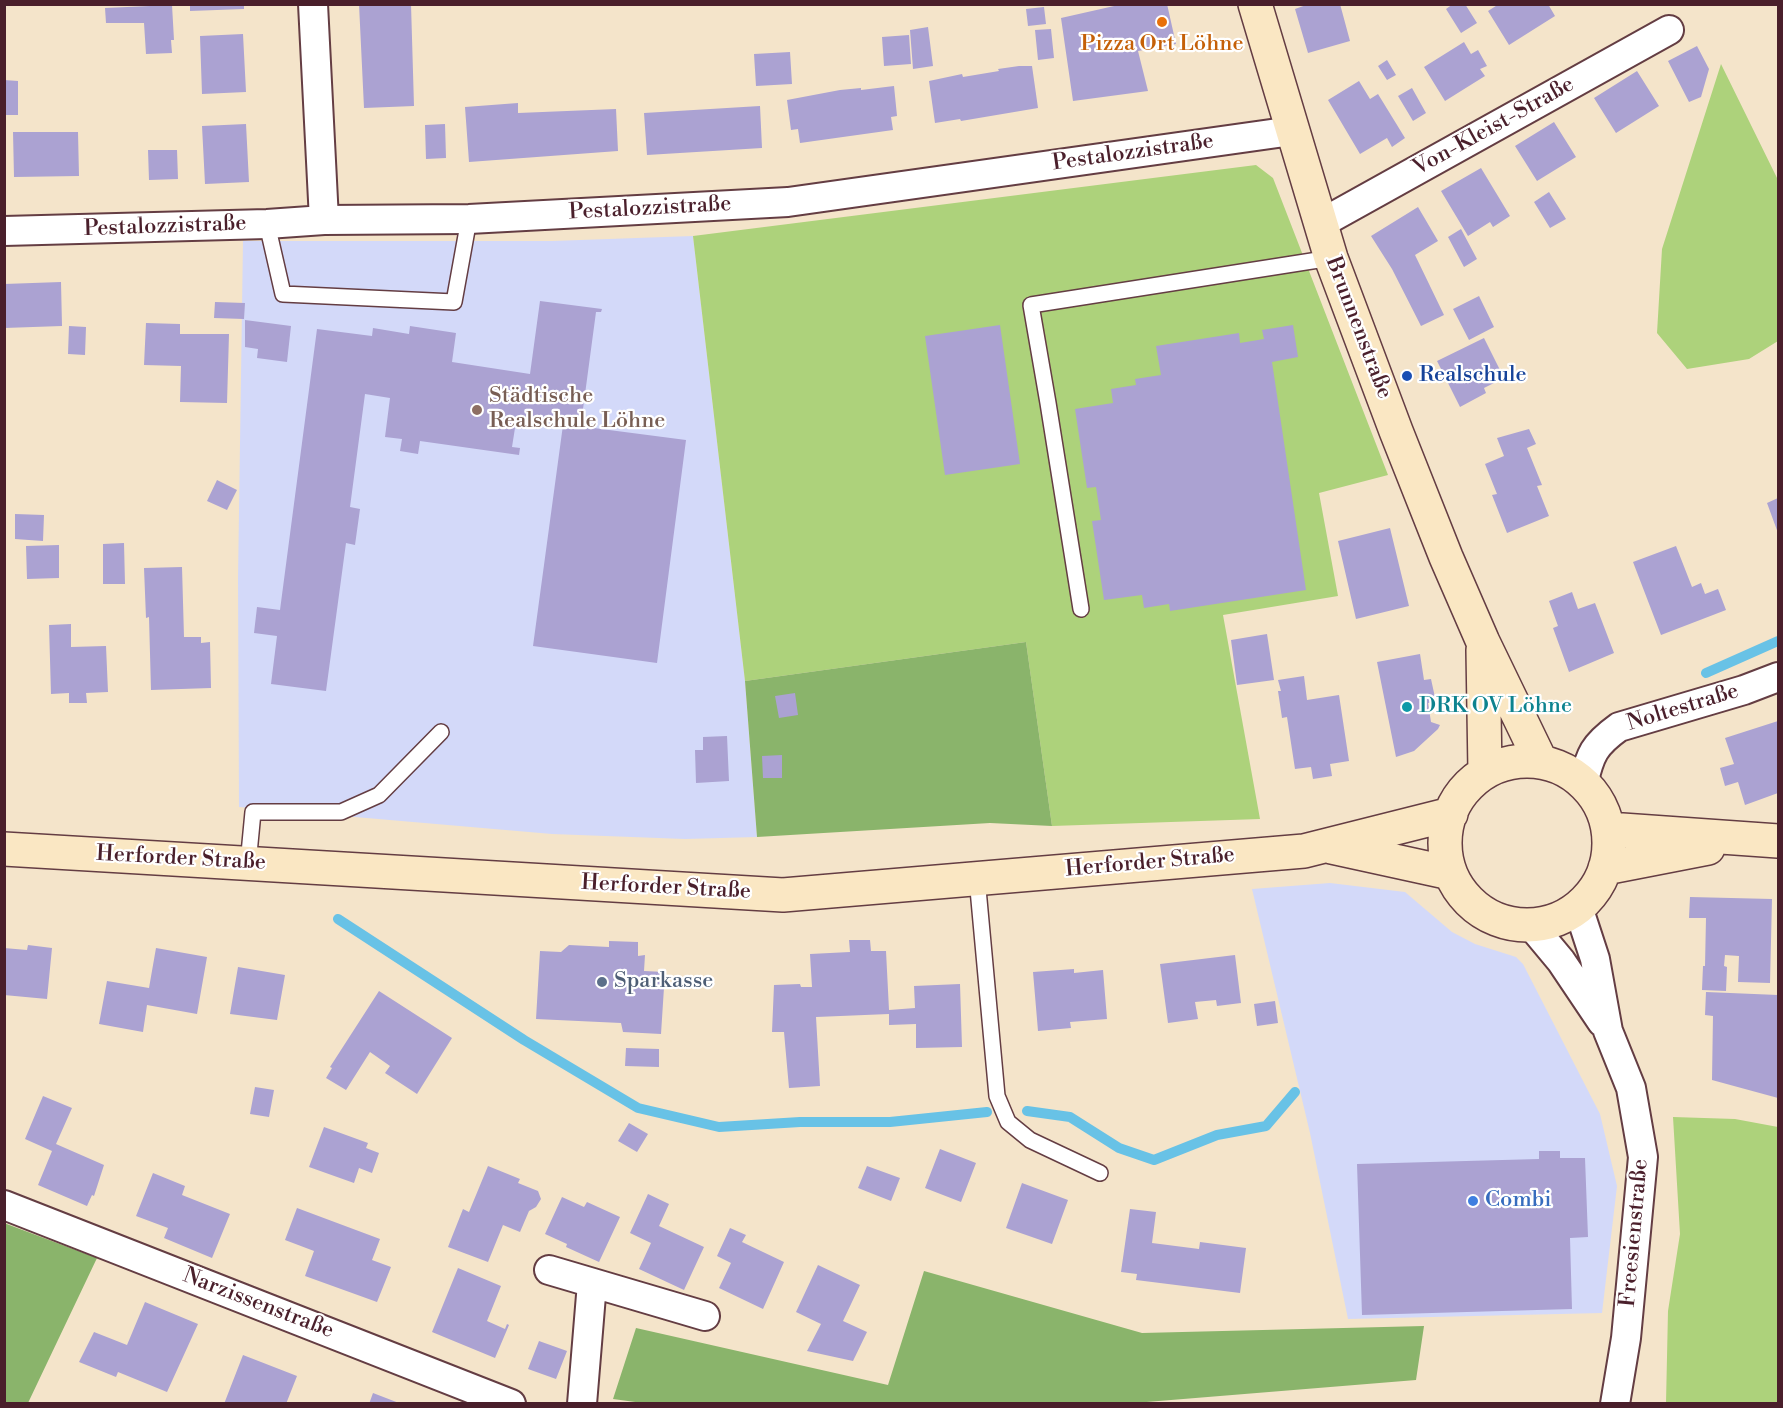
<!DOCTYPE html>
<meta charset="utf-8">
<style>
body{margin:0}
#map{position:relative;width:1783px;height:1408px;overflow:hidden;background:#f4e4ca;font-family:"Libre Bodoni",serif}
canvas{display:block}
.frame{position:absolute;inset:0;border:6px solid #4a1f2b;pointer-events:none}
</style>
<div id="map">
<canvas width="1783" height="1408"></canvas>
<div class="frame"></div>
</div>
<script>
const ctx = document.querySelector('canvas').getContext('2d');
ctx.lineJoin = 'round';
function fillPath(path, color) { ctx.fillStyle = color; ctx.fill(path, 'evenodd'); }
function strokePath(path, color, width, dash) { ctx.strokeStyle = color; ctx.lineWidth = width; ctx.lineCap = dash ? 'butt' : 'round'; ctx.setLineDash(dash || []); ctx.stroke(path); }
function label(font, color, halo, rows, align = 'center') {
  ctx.font = font + ' "Libre Bodoni",serif'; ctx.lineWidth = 4.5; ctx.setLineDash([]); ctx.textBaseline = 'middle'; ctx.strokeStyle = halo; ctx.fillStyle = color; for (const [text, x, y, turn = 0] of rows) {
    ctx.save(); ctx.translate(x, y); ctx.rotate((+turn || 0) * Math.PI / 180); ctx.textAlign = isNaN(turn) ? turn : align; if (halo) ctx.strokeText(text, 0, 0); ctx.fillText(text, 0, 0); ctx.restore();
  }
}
const built = new Path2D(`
 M 693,236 L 745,681 L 757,837 L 685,839 L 552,834 L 239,807 L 238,579 L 243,241 L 552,241 Z
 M 1330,883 L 1405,892 L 1452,932 L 1475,944 L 1516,957 L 1523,964 L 1600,1114 L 1617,1186 L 1602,1313 L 1348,1319 L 1310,1133 L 1252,889 Z`);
const green = new Path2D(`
 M 1721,64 L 1778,180 L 1778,341 L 1749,359 L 1687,369 L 1657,333 L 1662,249 Z
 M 1256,165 L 1273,178 L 1388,475 L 1319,493 L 1338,596 L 1223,615 L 1260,819 L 1052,826 L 1026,642 L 745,681 L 693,236 Z
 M 1673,1117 L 1735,1119 L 1778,1127 L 1778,1403 L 1666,1403 L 1668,1311 L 1680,1234 Z`);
const forest = new Path2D(`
 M 1026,642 L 1052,826 L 990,823 L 757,837 L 745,681 Z
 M 4,1223 L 97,1258 L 28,1403 L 5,1403 Z
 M 924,1271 L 1142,1333 L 1424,1326 L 1416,1380 L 1122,1404 L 650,1404 L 613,1399 L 636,1328 L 888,1385 Z`);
const stream = new Path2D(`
 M 1706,673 L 1778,641
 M 338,919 L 524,1040 L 638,1108 L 719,1127 L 800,1122 L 890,1122 L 987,1112
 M 1027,1111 L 1070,1117 L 1119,1148 L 1154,1160 L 1217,1135 L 1266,1126 L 1295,1092`);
const building = new Path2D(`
 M 190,4 L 244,4 L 244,9 L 190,11 Z
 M 359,4 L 411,4 L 414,106 L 364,108 Z
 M 1123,4 L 1167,4 L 1176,44 L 1138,51 L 1148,91 L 1073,101 L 1061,18 Z
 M 1309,4 L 1340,4 L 1350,41 L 1308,53 L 1295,9 Z
 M 1453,4 L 1465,4 L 1477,23 L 1461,33 L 1446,9 Z
 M 1499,4 L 1548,4 L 1555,16 L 1509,45 L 1488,11 Z
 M 172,5 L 174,40 L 171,40 L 172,53 L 146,54 L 144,23 L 106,23 L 105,8 Z
 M 1044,7 L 1046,24 L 1028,26 L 1026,9 Z
 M 928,27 L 933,66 L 913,69 L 910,30 Z
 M 1051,29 L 1054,58 L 1038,60 L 1035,30 Z
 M 243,34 L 246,92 L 202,94 L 200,36 Z
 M 909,35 L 911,64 L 884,66 L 882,37 Z
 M 1464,42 L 1471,54 L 1478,50 L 1487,66 L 1480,69 L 1485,76 L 1445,101 L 1424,67 Z
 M 1697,46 L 1709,69 L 1701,97 L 1689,102 L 1668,61 Z
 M 790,52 L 792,84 L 756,86 L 754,54 Z
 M 1387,60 L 1396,75 L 1387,80 L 1378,66 Z
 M 1019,66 L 1032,66 L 1038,108 L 961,121 L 960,119 L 935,123 L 929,81 L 962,74 L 963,77 L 999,71 L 998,69 Z
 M 1637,71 L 1659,106 L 1616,133 L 1594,98 Z
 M 4,80 L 18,81 L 18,115 L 4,115 Z
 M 1359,81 L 1370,99 L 1378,94 L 1405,138 L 1392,147 L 1387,138 L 1360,154 L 1328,100 Z
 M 894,86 L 897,116 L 891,117 L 893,130 L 800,143 L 798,129 L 791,130 L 787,100 L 840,90 L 861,88 L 861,90 Z
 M 1412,88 L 1426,113 L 1413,121 L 1398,96 Z
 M 518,103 L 518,113 L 616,109 L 618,151 L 469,162 L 465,107 Z
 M 760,106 L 762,148 L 647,155 L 644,113 Z
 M 1554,122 L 1576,157 L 1537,181 L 1515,146 Z
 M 246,124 L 249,182 L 205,184 L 202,126 Z
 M 445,124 L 446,158 L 426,159 L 425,125 Z
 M 13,132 L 78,132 L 79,176 L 14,177 Z
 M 148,150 L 177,150 L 178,179 L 149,180 Z
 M 1481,168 L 1510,216 L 1493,227 L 1490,222 L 1468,236 L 1441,191 Z
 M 1549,192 L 1566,219 L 1550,228 L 1534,202 Z
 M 1418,207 L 1438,241 L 1415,255 L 1444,315 L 1421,326 L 1392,269 L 1371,236 Z
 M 1461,229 L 1477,259 L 1464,267 L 1448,237 Z
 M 61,282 L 62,326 L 4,328 L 4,284 Z
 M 1479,296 L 1494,327 L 1469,340 L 1453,309 Z
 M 540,301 L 602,309 L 601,312 L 596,312 L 581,424 L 586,425 L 586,427 L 686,440 L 657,663 L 533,646 L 563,425 L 524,419 L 523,429 L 515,428 L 512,447 L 520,448 L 519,455 L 420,441 L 418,454 L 400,451 L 402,439 L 385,437 L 390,398 L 365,394 L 350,507 L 360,509 L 355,545 L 346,543 L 326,691 L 271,684 L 277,636 L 254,633 L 257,607 L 280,610 L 317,329 L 372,336 L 373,328 L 409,334 L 410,326 L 456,333 L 452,362 L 530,374 Z
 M 215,302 L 245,303 L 244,319 L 214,318 Z
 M 245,320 L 291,326 L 287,362 L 257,358 L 258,349 L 245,347 Z
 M 146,323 L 180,324 L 180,334 L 229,334 L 227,403 L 180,402 L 181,366 L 144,365 Z
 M 1000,325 L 1020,464 L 945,475 L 925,336 Z
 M 1293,325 L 1298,357 L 1272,362 L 1306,590 L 1170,611 L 1169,604 L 1144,608 L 1142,595 L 1104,600 L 1092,521 L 1101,520 L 1096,487 L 1087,488 L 1075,409 L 1113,403 L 1111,389 L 1136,385 L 1135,379 L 1161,375 L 1156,346 L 1239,333 L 1240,343 L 1264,339 L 1262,330 Z
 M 69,326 L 86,327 L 85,355 L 68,354 Z
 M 1484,338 L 1504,378 L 1484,388 L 1486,393 L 1460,407 L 1437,361 Z
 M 1529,429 L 1536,444 L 1527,448 L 1542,485 L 1537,486 L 1549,516 L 1507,533 L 1492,495 L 1497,494 L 1485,464 L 1504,456 L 1497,438 Z
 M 217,480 L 237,490 L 227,510 L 207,501 Z
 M 1778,498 L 1778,533 L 1767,503 Z
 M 15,514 L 44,515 L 43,541 L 15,539 Z
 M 1390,528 L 1409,606 L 1356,619 L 1338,541 Z
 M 124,543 L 125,584 L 103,584 L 103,544 Z
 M 59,545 L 59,578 L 27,579 L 26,546 Z
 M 1676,546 L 1692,587 L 1701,583 L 1705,594 L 1718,589 L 1726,610 L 1661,635 L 1633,562 Z
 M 182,567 L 184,637 L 201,637 L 201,643 L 210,642 L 211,688 L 151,690 L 149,617 L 146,618 L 144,568 Z
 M 1572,592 L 1578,609 L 1595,603 L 1614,653 L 1569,672 L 1553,628 L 1558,626 L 1549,601 Z
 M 71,624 L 71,647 L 106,646 L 108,692 L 86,693 L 87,703 L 69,703 L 69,693 L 51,694 L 49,625 Z
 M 1267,634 L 1274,680 L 1237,685 L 1231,640 Z
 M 1420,654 L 1424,680 L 1431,679 L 1436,702 L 1428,703 L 1431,722 L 1440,725 L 1438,729 L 1414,751 L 1396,757 L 1377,662 Z
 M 1304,676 L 1307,700 L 1339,695 L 1349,761 L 1330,764 L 1332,776 L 1313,779 L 1311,767 L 1295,769 L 1287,717 L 1282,718 L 1278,691 L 1281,691 L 1278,680 Z
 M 795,693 L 798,715 L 779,718 L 775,696 Z
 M 1778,721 L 1778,793 L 1745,805 L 1738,782 L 1725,786 L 1720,768 L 1734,764 L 1725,738 Z
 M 727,736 L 729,781 L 696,783 L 695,750 L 703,750 L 703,737 Z
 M 782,755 L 782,778 L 763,778 L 762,756 Z
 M 1690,897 L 1772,899 L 1770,983 L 1738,982 L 1739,956 L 1725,955 L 1724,966 L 1727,967 L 1726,991 L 1702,990 L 1703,966 L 1705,966 L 1706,918 L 1689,918 Z
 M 849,940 L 870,940 L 871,951 L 886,951 L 889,1010 L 915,1008 L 914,986 L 960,984 L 962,1047 L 916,1048 L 916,1024 L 889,1025 L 889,1014 L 816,1017 L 820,1086 L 789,1088 L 784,1032 L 772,1032 L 774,985 L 800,984 L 801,987 L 812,987 L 810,954 L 850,952 Z
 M 609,941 L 638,942 L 638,956 L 645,955 L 644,971 L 665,972 L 661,1034 L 623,1032 L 621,1023 L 536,1019 L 540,951 L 561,952 L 569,945 L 609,947 Z
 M 28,945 L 52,948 L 47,999 L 4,995 L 4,948 L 27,950 Z
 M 156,948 L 207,957 L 197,1014 L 147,1005 L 143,1032 L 99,1024 L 107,981 L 149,988 Z
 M 1235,955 L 1241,1003 L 1217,1006 L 1216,1000 L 1195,1002 L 1198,1019 L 1168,1023 L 1160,964 Z
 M 238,967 L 285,975 L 277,1020 L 230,1014 Z
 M 1074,969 L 1074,973 L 1103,970 L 1107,1019 L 1070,1022 L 1071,1028 L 1038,1031 L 1033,972 Z
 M 379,991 L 452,1038 L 417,1094 L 385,1073 L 390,1066 L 370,1052 L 346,1090 L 326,1078 L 332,1068 L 330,1067 Z
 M 1706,992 L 1778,995 L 1778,1098 L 1712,1080 L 1713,1016 L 1705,1015 Z
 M 1275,1001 L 1278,1023 L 1257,1026 L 1254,1004 Z
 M 626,1048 L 659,1049 L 659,1067 L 625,1066 Z
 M 255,1087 L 274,1090 L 269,1117 L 250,1114 Z
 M 43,1096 L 72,1108 L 56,1144 L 104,1165 L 94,1196 L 92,1195 L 87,1206 L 38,1185 L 52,1151 L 25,1139 Z
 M 629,1123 L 648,1134 L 637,1152 L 618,1141 Z
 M 324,1127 L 368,1143 L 366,1148 L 379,1153 L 372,1173 L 359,1168 L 354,1183 L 309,1167 Z
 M 940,1149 L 976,1163 L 961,1202 L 925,1188 Z
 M 1539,1151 L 1560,1151 L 1560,1158 L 1585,1158 L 1588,1237 L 1570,1238 L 1572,1309 L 1362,1315 L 1357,1164 L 1539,1159 Z
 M 488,1166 L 520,1179 L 518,1183 L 538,1191 L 541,1199 L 536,1207 L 529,1211 L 520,1232 L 503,1225 L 488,1262 L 448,1247 L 463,1209 L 469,1212 Z
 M 867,1166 L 900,1178 L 891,1201 L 858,1188 Z
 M 153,1173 L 185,1186 L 182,1195 L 230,1214 L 212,1258 L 164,1238 L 168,1228 L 136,1216 Z
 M 1022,1183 L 1068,1200 L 1052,1244 L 1006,1228 Z
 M 648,1194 L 669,1204 L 659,1226 L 704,1247 L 684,1290 L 639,1269 L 651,1243 L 630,1233 Z
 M 562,1197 L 584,1207 L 587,1202 L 620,1217 L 599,1262 L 566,1247 L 567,1244 L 545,1234 Z
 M 297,1208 L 380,1239 L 372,1260 L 391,1267 L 377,1302 L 305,1276 L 314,1251 L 285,1240 Z
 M 1130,1209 L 1156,1212 L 1152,1243 L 1199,1249 L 1200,1242 L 1246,1248 L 1240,1293 L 1136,1280 L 1137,1274 L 1121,1272 Z
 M 730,1228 L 746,1235 L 742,1242 L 784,1262 L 763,1309 L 719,1288 L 731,1263 L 717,1256 Z
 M 818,1265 L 860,1285 L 843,1321 L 867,1332 L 853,1361 L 807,1351 L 821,1324 L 796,1312 Z
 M 458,1268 L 501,1286 L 487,1321 L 505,1329 L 507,1324 L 509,1325 L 495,1358 L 432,1332 Z
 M 145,1302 L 198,1324 L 167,1392 L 118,1372 L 116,1377 L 79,1362 L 94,1332 L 127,1345 Z
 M 539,1341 L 567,1351 L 556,1379 L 528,1369 Z
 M 243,1355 L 297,1376 L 286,1404 L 224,1404 Z
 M 373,1393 L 399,1403 L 399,1404 L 369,1404 Z`);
const lane = new Path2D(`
 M 267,224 L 283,294 L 454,302 L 469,219
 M 1081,609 L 1048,403 L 1031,305 L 1331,258
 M 248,864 L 253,812 L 341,812 L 379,795 L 441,732
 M 977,878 L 997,1096 L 1008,1122 L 1030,1140 L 1100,1173`);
const street = new Path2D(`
 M 313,4 L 324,220
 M 1320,224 L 1669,30
 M 4,231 L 267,224 L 324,220 L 469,219 L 788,202 L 1292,131
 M 1583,784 C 1590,754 1594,745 1619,727 L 1744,690 L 1778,677
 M 1578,907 L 1595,959 L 1608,1031 L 1631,1088 L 1643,1157 L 1626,1338 L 1615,1404
 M 1531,925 L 1561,961 L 1602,1022
 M 4,1205 L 511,1404
 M 549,1270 L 705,1316
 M 582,1404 L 592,1283`);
const secondary = new Path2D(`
 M 1255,4 L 1331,258 L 1396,431 L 1446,557 L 1483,642 L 1541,762
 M 1483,650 L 1485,772
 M1445 843a82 82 0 1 1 164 0a82 82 0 1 1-164 0Z
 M 1608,829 L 1778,841
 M 1331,847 L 1450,873
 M 4,849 L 783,895 L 1304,851 L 1451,814
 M 1605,868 L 1708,848`);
const markers = [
 [1162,22,6,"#e8710a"],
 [1407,376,6,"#1a4fb4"],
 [477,410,6,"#8d6e63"],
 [1407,707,6,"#0f9aa8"],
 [602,982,6,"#5c6f8a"],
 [1473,1201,6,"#3f7fe0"]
];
const foodNames = [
 ["Pizza Ort Löhne",1162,45]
];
const streetNames = [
 ["Von-Kleist-Straße",1494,127,-29],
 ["Pestalozzistraße",1133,153,-8],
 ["Pestalozzistraße",650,209,-3],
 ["Pestalozzistraße",165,227,-2],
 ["Brunnenstraße",1358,328,69],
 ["Noltestraße",1683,708,-17],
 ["Herforder Straße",181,859,3],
 ["Herforder Straße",1150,863,-5],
 ["Herforder Straße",666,888,3],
 ["Freesienstraße",1635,1233,-85],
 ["Narzissenstraße",258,1304,21]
];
const transitNames = [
 ["Realschule",1419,376]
];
const educationNames = [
 ["Städtische",489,397],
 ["Realschule Löhne",489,422]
];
const cultureNames = [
 ["DRK OV Löhne",1419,707]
];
const serviceNames = [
 ["Sparkasse",614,982]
];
const shopNames = [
 ["Combi",1485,1201]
];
fillPath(built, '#d3d9f9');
fillPath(green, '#add27b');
fillPath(forest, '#8ab46b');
strokePath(stream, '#68c2e6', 10);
fillPath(building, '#aba2d2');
strokePath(lane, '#643d43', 18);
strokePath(street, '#643d43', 32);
strokePath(secondary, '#643d43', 36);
strokePath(lane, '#fff', 15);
strokePath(street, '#fff', 28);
strokePath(secondary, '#fae7c3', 33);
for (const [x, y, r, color] of markers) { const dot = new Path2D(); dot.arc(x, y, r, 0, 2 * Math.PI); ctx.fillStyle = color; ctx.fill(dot); strokePath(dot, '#fff', 2); }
label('22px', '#c56008', '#fff', foodNames);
label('22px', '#4a1f2b', '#fff', streetNames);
label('22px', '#164399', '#fff', transitNames, 'left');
label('22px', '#785e54', '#fff', educationNames, 'left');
label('22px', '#0d838f', '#fff', cultureNames, 'left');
label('22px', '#4e5e75', '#fff', serviceNames, 'left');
label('22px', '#366cbe', '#fff', shopNames, 'left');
</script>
